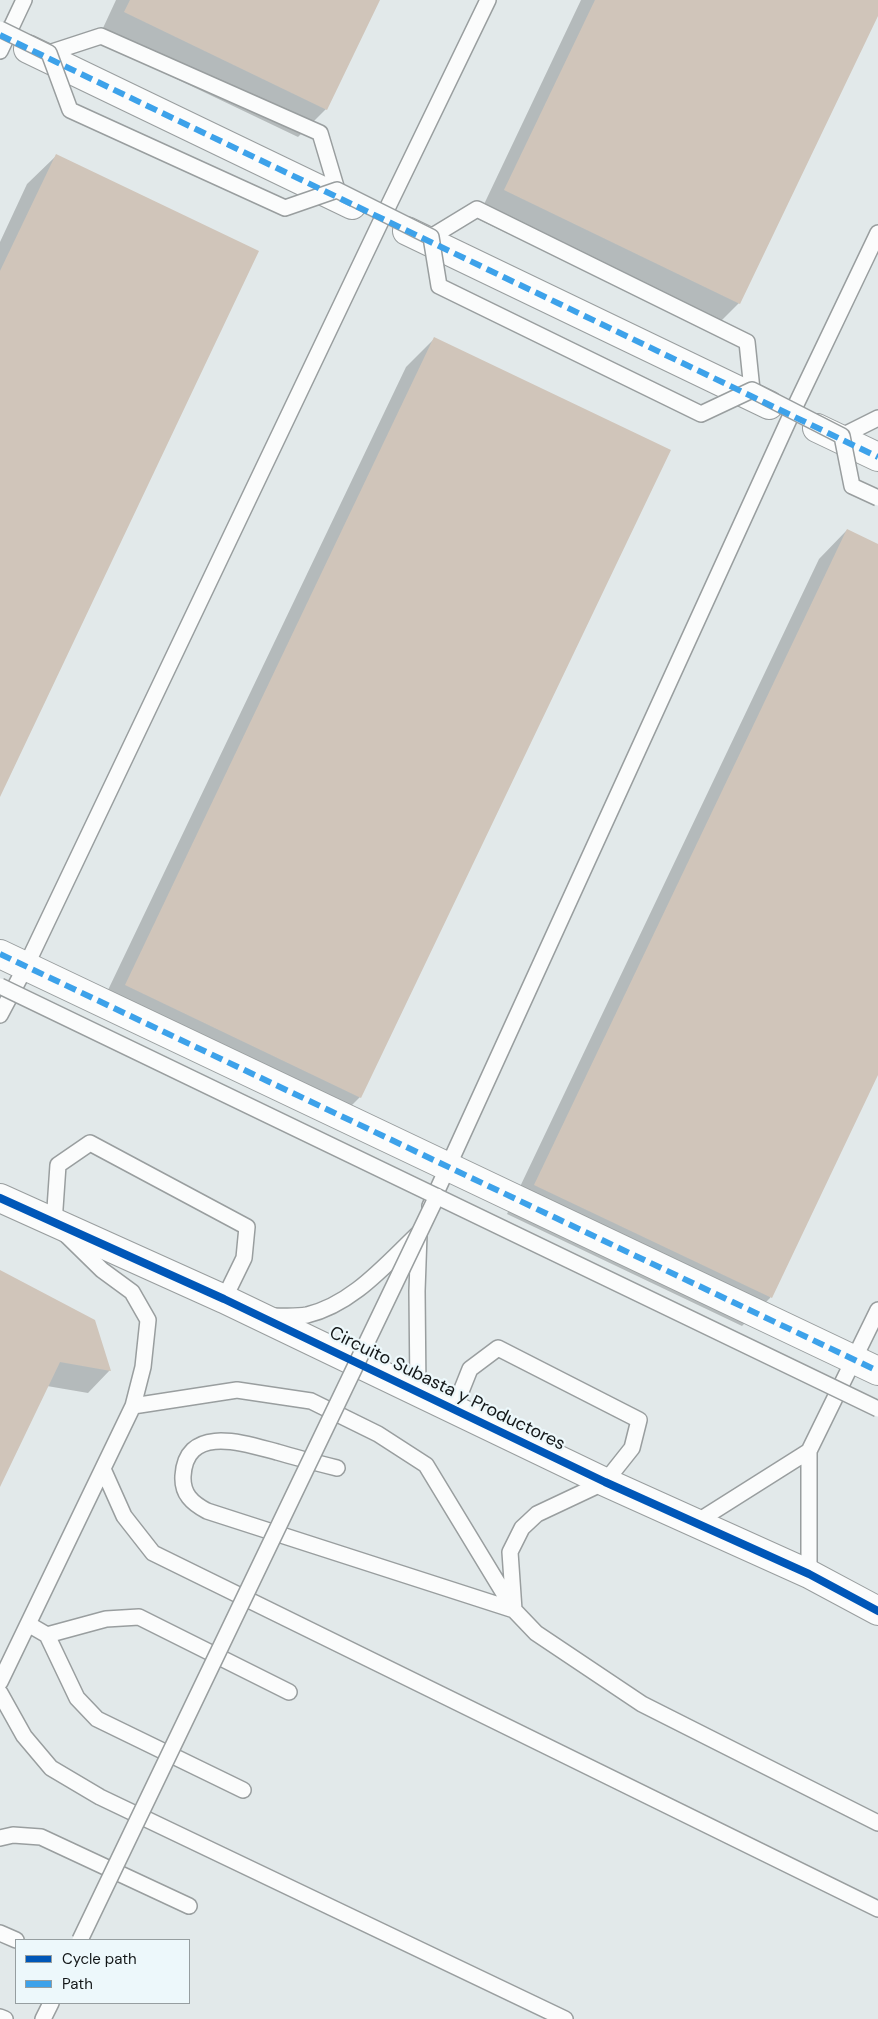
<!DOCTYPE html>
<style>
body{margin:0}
#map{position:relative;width:878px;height:2019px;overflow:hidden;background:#e2e9ea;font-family:"DM Sans",sans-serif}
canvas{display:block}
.legend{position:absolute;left:15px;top:1939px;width:175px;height:65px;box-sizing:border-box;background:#edf8fb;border:1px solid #969ea0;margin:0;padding:6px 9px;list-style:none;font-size:15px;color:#131718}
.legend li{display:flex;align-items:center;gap:10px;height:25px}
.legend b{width:25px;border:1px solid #969ea0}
</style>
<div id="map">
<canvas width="878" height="2019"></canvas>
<ul class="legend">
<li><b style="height:6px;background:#0057b8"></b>Cycle path</li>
<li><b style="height:6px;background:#3da2ea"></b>Path</li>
</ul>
</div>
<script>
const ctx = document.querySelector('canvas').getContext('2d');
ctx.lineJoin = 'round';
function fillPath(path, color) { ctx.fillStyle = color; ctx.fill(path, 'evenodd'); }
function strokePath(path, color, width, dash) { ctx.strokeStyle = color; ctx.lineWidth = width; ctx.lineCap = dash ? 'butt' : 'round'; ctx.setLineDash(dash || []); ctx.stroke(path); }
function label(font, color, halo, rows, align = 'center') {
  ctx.font = font + ' "DM Sans",sans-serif'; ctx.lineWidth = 4.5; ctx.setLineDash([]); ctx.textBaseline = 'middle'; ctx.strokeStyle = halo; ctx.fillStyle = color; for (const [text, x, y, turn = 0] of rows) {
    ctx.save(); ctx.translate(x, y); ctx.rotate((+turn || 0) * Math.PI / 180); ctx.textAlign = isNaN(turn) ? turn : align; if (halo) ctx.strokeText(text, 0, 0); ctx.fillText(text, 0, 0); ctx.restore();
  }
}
const shadow = new Path2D(`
 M 116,0 L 379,0 L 326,109 L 298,137 L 97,41 Z
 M 581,0 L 878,0 L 878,13 L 739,303 L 711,331 L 477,219 Z
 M 56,156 L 0,794 L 0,242 L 27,184 Z
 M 434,339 L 360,1097 L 332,1125 L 97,1013 L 406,367 Z
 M 847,530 L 878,545 L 878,1072 L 770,1298 L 742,1326 L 507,1214 L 819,559 Z
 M 0,1271 L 110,1370 L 88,1393 L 47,1386 L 0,1484 Z`);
const building = new Path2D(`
 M 130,0 L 380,0 L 327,110 L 124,12 Z
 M 595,0 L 878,0 L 878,16 L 740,304 L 504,190 Z
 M 56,154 L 259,251 L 0,797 L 0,271 Z
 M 434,337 L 671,450 L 361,1098 L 125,985 Z
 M 847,529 L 878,544 L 878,1075 L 772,1298 L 534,1185 Z
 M 0,1270 L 95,1320 L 111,1371 L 60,1362 L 0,1487 Z`);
const lane = new Path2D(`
 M 0,51 L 24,0
 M 49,53 L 101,36 L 320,133 L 337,190
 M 431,237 L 477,209 L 747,342 L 752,390
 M 842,436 L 878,418
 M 0,1015 L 26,966 L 382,219 L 488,0
 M 430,1206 L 791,415 L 878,233
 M 271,1316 C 283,1316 296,1317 307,1315 C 353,1304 386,1264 419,1233
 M 418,1392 L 417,1291 L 419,1234
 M 133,1406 L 237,1390 L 311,1401 L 378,1434 L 426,1465 L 514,1610 L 207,1511 C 192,1503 182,1494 183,1476 C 186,1423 246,1444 277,1452 C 297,1458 317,1463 337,1468
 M 454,1409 L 470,1369 L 498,1348 L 639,1420 L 632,1448 L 605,1482 L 537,1514 L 522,1528 L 510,1552 L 514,1610 L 536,1633 L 642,1704 L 878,1823
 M 103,1469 L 124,1516 L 153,1553 L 878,1909
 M 695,1523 L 809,1451
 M 809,1574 L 809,1451 L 878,1310
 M 28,1624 L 47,1635 L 77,1698 L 97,1719 L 243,1790
 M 47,1635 L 106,1619 L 139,1617 L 289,1692
 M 0,1682 L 133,1406 L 143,1367 L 148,1320 L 132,1292 L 102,1270 L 54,1223 L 58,1165 L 90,1143 L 247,1227 L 244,1258 L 224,1299
 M 0,1693 L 24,1736 L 51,1768 L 100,1797 L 565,2019
 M 0,1838 L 13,1835 L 41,1837 L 189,1906
 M 0,1933 L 16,1940
 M 0,2017 L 5,2019
 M 43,2019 L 51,2003`);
const street = new Path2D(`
 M 28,49 L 352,205
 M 407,231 L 769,405
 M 817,428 L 878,457
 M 0,954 L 878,1371
 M 0,1198 L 224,1299 L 605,1482 L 809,1574 L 878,1611`);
const laneBridge = new Path2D(`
 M 0,29 L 49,53 L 70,110 L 285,208 L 337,190 L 431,237 L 439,286 L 701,414 L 752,390 L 842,436 L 852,486 L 878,498
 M 0,986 L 878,1409
 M 80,1940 L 437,1196`);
const quiet = new Path2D(`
 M 0,35 L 878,457
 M 0,954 L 878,1371`);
const cycleway = new Path2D(`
 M 0,1198 L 224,1299 L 605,1482 L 809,1574 L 878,1611`);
const streetNames = [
 ["Circuito Subasta y Productores",447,1389,26]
];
fillPath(shadow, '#0003');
fillPath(building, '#d0c5ba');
strokePath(lane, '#999e9f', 18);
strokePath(street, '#999e9f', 30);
strokePath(lane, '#fbfcfc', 15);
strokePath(street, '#fbfcfc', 28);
strokePath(laneBridge, '#999e9f', 18, []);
strokePath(laneBridge, '#fbfcfc', 15);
strokePath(quiet, '#3da2ea', 6, [12, 6]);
strokePath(cycleway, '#0057b8', 8);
label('18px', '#131718', '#edf8fb', streetNames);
</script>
